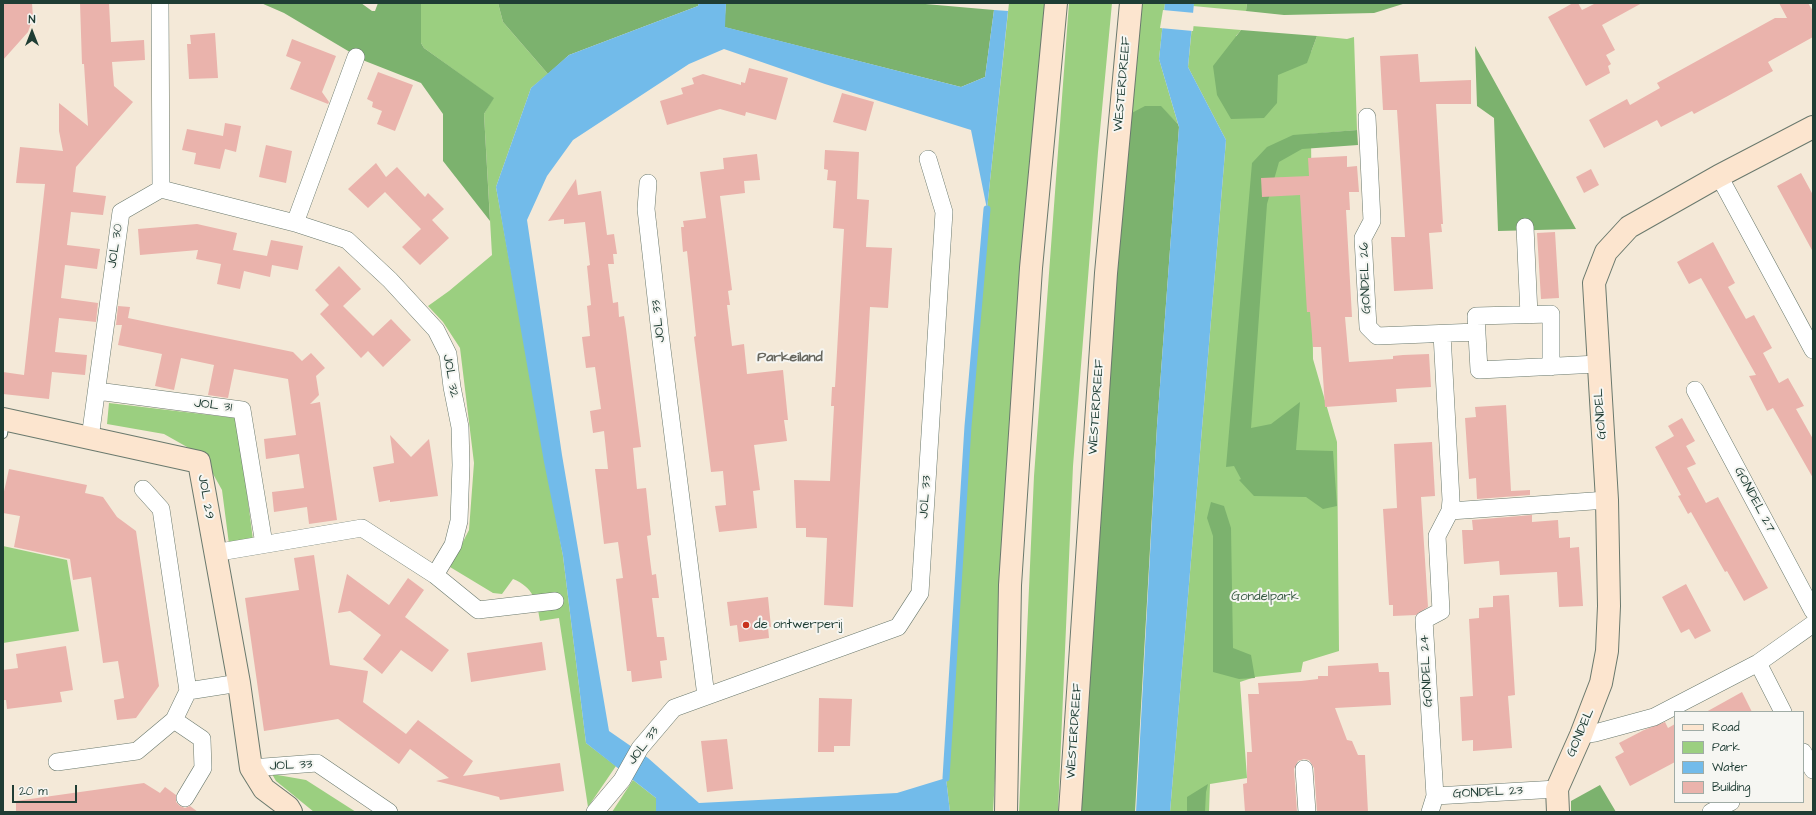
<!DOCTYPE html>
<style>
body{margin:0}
#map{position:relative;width:1816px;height:815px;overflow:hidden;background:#f4e9d8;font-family:"Architects Daughter",sans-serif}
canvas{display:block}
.frame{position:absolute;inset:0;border:4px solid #1f3d34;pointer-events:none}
.legend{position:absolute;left:1674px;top:711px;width:130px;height:92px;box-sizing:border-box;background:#f6f6f2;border:1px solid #a0aca6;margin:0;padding:5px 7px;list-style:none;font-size:12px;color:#1f3d34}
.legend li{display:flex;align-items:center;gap:8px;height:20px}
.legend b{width:20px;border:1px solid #a0aca6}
.north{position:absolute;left:12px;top:12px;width:40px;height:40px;-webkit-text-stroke:3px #f6f6f2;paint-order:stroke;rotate:0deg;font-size:11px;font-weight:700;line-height:16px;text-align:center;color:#1f3d34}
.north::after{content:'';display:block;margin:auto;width:14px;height:18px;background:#1f3d34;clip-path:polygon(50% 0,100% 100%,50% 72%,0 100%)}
.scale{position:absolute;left:12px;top:785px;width:65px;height:18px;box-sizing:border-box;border:2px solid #1f3d34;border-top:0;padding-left:5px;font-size:12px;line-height:14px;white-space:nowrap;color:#1f3d34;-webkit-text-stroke:3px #f6f6f2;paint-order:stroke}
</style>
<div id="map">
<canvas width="1816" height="815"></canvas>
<div class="frame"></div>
<ul class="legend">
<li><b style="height:5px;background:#fce5cf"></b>Road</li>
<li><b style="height:11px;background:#9bcf80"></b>Park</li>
<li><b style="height:11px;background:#72bbea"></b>Water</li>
<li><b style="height:11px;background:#eab3ac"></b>Building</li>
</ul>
<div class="north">N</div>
<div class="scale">20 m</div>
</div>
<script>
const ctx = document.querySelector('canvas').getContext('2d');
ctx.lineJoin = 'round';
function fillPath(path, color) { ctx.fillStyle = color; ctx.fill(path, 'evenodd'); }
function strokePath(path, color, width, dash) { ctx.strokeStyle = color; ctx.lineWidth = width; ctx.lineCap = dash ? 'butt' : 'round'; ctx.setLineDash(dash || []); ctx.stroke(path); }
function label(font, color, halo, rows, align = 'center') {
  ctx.font = font + ' "Architects Daughter",sans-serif'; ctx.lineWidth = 4; ctx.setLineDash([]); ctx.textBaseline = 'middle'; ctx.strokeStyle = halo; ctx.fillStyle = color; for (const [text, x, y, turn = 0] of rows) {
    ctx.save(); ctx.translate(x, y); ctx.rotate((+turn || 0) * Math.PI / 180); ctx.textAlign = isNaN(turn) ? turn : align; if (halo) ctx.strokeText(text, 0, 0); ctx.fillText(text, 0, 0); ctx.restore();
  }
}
const green = new Path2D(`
 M 421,3 L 498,3 L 503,22 L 548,74 L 531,88 L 496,187 L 563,556 L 586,743 L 616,766 L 588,807 L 559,618 L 540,621 C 537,601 533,587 513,579 L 502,594 L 493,593 L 450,567 L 469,530 L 474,463 L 460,348 L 443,322 L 428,306 L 449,291 L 492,255 L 484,114 L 493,98 L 424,48 L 421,43 Z
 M 1009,3 L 1048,3 L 1030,179 L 993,812 L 950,812 L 946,778 L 968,426 L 987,209 Z
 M 1069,3 L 1112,3 L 1098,152 L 1073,466 L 1058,812 L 1019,812 L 1034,476 Z
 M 1136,3 L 1165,3 L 1159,59 L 1178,124 L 1160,106 L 1126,116 Z
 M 1194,3 L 1247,3 L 1246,11 L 1193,6 Z
 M 1192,26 L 1241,30 L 1236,36 L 1311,52 L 1317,36 L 1347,39 L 1354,37 L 1357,130 L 1311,134 L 1313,359 L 1337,442 L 1339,651 L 1303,662 L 1301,672 L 1255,677 L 1240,682 L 1247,778 L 1210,784 L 1209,812 L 1170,812 L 1226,140 L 1188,67 Z
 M 109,403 L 235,418 L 243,462 L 253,540 L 229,544 L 222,490 L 203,456 L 164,434 L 107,424 Z
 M 3,546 L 67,560 L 79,631 L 3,643 Z
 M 272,774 L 306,780 L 356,812 L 314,812 L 276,781 Z
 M 633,780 L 656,798 L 656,812 L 612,812 Z`);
const forest = new Path2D(`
 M 261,3 L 361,3 L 372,11 L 375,11 L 378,3 L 421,3 L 421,43 L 424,48 L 494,98 L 484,114 L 490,221 L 443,161 L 443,114 L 421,83 L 365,61 L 284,13 Z
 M 498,3 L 699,3 L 698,6 L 569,55 L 548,74 L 503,22 Z
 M 726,3 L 914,3 L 994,10 L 985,77 L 961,87 L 724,27 Z
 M 1247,3 L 1406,3 L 1374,13 L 1284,15 L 1246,11 Z
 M 1241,30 L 1317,36 L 1307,63 L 1278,75 L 1277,103 L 1264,118 L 1231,119 L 1217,95 L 1213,66 Z
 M 1475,46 L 1576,229 L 1498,231 L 1494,118 L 1477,106 Z
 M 1145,106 L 1161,106 L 1178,124 L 1179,127 L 1157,426 L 1135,812 L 1080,812 L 1126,116 Z
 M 1357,130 L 1358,145 L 1302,149 L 1279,162 L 1267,204 L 1251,428 L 1271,424 L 1300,402 L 1296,450 L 1333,451 L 1337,506 L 1323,509 L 1306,497 L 1254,496 L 1239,480 L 1241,479 L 1234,466 L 1226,467 L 1252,163 L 1267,147 L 1293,135 Z
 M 1211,502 L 1224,506 L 1231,528 L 1233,648 L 1251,655 L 1255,678 L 1239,679 L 1213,672 L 1213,536 L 1207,518 Z
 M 1208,784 L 1206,792 L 1205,812 L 1187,812 L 1187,797 Z
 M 1600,785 L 1616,812 L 1571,812 L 1571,801 Z`);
const water = new Path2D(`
 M 699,3 L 726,3 L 725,27 L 961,87 L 985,77 L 994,10 L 1008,11 L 987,209 L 971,130 L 825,84 L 724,49 L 689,64 L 573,140 L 547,176 L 527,220 L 562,455 L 609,731 L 648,758 L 699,803 L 897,793 L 946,778 L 950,812 L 656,812 L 656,798 L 586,743 L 563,556 L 544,462 L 496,187 L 531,88 L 569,55 L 698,6 Z
 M 1165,3 L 1194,3 L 1188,67 L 1226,140 L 1170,812 L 1136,812 L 1157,426 L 1179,127 L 1159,59 Z`);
const pier = new Path2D(`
 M 1163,10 L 1195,13 L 1193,31 L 1160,28 Z`);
const stream = new Path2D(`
 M 946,778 L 968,426 L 987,209`);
const building = new Path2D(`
 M 4,3 L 32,3 L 33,18 L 28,32 L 3,60 Z
 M 80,3 L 109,3 L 111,42 L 144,40 L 145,60 L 112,62 L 114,86 L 133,102 L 76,167 L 73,192 L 106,196 L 103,215 L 71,212 L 67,245 L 100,249 L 97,269 L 65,265 L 61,298 L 98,303 L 96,322 L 59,318 L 55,352 L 87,355 L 85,375 L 52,372 L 49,399 L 3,394 L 3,372 L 24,375 L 45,184 L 16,183 L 20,147 L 63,151 L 59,131 L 59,103 L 88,126 L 84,64 L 82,64 Z
 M 1573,3 L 1578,3 L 1582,10 L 1596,3 L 1642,3 L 1602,25 L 1615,50 L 1606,55 L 1611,64 L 1608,66 L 1610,73 L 1586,86 L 1548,17 Z
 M 1779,3 L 1808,3 L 1813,11 L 1813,37 L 1768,62 L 1773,71 L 1726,97 L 1694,114 L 1692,111 L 1661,127 L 1657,120 L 1604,148 L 1589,120 L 1627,99 L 1630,105 L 1660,88 L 1657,83 L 1775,18 L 1787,18 Z
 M 215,33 L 218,78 L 189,79 L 187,44 L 191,44 L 190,35 Z
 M 292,39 L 336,56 L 322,92 L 329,102 L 328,104 L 290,89 L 301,62 L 286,56 Z
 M 1418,54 L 1420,82 L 1471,80 L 1471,104 L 1436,104 L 1443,224 L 1441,224 L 1442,232 L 1429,233 L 1433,289 L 1394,291 L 1391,237 L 1405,237 L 1401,172 L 1397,110 L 1383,110 L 1380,56 Z
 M 749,68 L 788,78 L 776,120 L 746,112 L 745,116 L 720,109 L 667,125 L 660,101 L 683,94 L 681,88 L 694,84 L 692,78 L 703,74 L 741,85 L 741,82 L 745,83 Z
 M 378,72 L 413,85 L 395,131 L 377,124 L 382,111 L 372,107 L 373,102 L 367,99 Z
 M 842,93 L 874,102 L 866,131 L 833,122 Z
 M 225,123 L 241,126 L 236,152 L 225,149 L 220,169 L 194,164 L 196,153 L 182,150 L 187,129 L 223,136 Z
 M 266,145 L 292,151 L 286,183 L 259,177 Z
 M 825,150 L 859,152 L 857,199 L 869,200 L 866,247 L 892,248 L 888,308 L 870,307 L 853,607 L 824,605 L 827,538 L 806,537 L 806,528 L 796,528 L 794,480 L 830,481 L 834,406 L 831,406 L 832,387 L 835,387 L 844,229 L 833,228 L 836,181 L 827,180 L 828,170 L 824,169 Z
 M 757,154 L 760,180 L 744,181 L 745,193 L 720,196 L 732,290 L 728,291 L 730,305 L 727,305 L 732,346 L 744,344 L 747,374 L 783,370 L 788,420 L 784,420 L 787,441 L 754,445 L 760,490 L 753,491 L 757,528 L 719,532 L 715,506 L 726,505 L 723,471 L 711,472 L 694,337 L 696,336 L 687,251 L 683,252 L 681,227 L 684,227 L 683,221 L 706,218 L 700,172 L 724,169 L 723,158 Z
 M 1347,156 L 1347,167 L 1357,166 L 1359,192 L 1349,192 L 1350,210 L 1346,210 L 1352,317 L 1345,317 L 1349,362 L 1393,359 L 1393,356 L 1403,355 L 1429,354 L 1431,387 L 1396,389 L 1397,402 L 1325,407 L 1321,347 L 1313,347 L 1310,312 L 1307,312 L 1300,195 L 1262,197 L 1261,178 L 1309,176 L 1308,158 Z
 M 376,163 L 386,177 L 397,167 L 425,197 L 428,193 L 444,209 L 432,220 L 449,238 L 420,265 L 402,247 L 421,229 L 385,192 L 368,208 L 348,189 Z
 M 1591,169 L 1599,185 L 1584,193 L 1576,177 Z
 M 1801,173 L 1813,195 L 1813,252 L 1777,186 Z
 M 576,179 L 578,195 L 601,191 L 607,235 L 614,234 L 617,254 L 613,254 L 614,264 L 608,264 L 613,303 L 618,302 L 619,317 L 624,316 L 626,329 L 641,447 L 633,448 L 637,489 L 646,488 L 651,535 L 647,536 L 652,575 L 656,574 L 659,598 L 652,598 L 657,637 L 664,637 L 667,660 L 660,661 L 662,678 L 632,682 L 631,671 L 627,671 L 616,579 L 623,578 L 618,542 L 604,544 L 595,469 L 608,469 L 604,431 L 593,433 L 590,411 L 601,409 L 595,367 L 586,368 L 582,337 L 590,336 L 587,306 L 591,305 L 587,266 L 590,265 L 585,222 L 564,224 L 564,219 L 548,221 Z
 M 197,224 L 237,233 L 233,250 L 267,256 L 271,240 L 303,246 L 298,270 L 272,265 L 270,277 L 244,271 L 240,289 L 217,284 L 221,264 L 196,259 L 198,250 L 140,255 L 138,229 Z
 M 1555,232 L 1559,298 L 1541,299 L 1537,233 Z
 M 1713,242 L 1735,283 L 1728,287 L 1746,319 L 1754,315 L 1772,348 L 1763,353 L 1779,383 L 1788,378 L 1804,406 L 1796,409 L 1813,439 L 1813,478 L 1773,408 L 1767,411 L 1749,376 L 1756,375 L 1701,278 L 1689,284 L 1677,262 Z
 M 339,266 L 361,289 L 343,306 L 373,336 L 391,319 L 411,340 L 383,367 L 368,351 L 361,358 L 320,314 L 329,305 L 315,290 Z
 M 118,306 L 130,307 L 128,318 L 293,352 L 302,361 L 311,353 L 325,368 L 316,376 L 319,395 L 310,404 L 320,402 L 337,520 L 309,524 L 307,507 L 274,512 L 272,492 L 304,488 L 299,454 L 266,459 L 264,439 L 296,435 L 288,379 L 234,369 L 228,398 L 208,395 L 214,365 L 181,358 L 174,390 L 155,386 L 162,354 L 118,345 L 122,325 L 116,325 Z
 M 1506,405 L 1511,491 L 1530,490 L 1530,495 L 1477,499 L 1476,478 L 1469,479 L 1465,418 L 1476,417 L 1475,407 Z
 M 1682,418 L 1695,441 L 1686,446 L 1696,464 L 1687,468 L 1706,503 L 1718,497 L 1768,588 L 1744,601 L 1727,571 L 1725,572 L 1691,512 L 1688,514 L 1678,496 L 1681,495 L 1655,447 L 1674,436 L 1668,426 Z
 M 390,435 L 411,457 L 429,439 L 438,496 L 390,502 L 390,500 L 379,502 L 373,467 L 394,463 Z
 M 1432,442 L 1435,496 L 1421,497 L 1428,607 L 1416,615 L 1393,616 L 1393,605 L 1389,605 L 1383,509 L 1397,508 L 1394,444 Z
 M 9,469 L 87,485 L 85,493 L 103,497 L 117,517 L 136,531 L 159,686 L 136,718 L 117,720 L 114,700 L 124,698 L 118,661 L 103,663 L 91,577 L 73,580 L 70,559 L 14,547 L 20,516 L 3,513 L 3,496 Z
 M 1532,515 L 1532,522 L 1558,520 L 1559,538 L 1570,537 L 1570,548 L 1579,547 L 1583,606 L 1559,607 L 1557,572 L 1500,575 L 1499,561 L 1464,564 L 1462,530 L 1473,530 L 1472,520 Z
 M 314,555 L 330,665 L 368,671 L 363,702 L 406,734 L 418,720 L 473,761 L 463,776 L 560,763 L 564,791 L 500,800 L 499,797 L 436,781 L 449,778 L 410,749 L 399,764 L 338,719 L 264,731 L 245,598 L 299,590 L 294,558 Z
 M 347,574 L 389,605 L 408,578 L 424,590 L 405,617 L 449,650 L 432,672 L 401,650 L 382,674 L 363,659 L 381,635 L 350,611 L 338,613 Z
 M 1686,584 L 1711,631 L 1695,639 L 1689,629 L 1681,633 L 1662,597 Z
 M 1509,595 L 1515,695 L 1508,696 L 1512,748 L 1473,751 L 1473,740 L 1462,741 L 1460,697 L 1473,696 L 1469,619 L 1479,618 L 1479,608 L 1493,607 L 1493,596 Z
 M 768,597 L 771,627 L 768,627 L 769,638 L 739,642 L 737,625 L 730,626 L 727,602 Z
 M 542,642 L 546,670 L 471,682 L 467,653 Z
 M 66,646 L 73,690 L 60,692 L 62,702 L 7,709 L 6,700 L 3,700 L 3,670 L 18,668 L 16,654 Z
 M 1378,663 L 1379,672 L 1389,672 L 1391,705 L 1335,708 L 1347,740 L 1352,741 L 1358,755 L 1365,755 L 1368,812 L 1317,812 L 1314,768 L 1309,760 L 1304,759 L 1298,761 L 1294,769 L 1297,812 L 1245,812 L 1243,784 L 1247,783 L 1247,752 L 1252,752 L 1248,694 L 1259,694 L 1258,683 L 1301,681 L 1318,679 L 1318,676 L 1328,676 L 1328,666 Z
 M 1742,692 L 1752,712 L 1706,712 Z
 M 819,698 L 852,699 L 850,746 L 834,746 L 834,752 L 818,752 Z
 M 1665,722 L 1668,728 L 1675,724 L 1675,762 L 1630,786 L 1615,757 L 1624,752 L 1619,743 L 1644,730 Z
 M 727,739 L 733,789 L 707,792 L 701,741 Z
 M 144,783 L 160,793 L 165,787 L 176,795 L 176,802 L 180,806 L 185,808 L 190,806 L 198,812 L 16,812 L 16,801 Z`);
const lane = new Path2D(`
 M 3,434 L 5,420`);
const street = new Path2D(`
 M 1367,117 L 1372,221 L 1363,238 L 1368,327 L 1377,336 L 1477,332
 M 1719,176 L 1813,350
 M 648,183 L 646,209 L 660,333 L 706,696
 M 161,189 L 295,223 L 347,240 L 390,280 L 436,330 L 448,354 L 452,387 L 460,427 L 461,465 L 459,521 L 453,545 L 435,575
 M 295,223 L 356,57
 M 1525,227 L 1529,315
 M 1551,367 L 1551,314 L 1476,316 L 1479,370 L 1598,364
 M 1695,390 L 1813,611
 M 97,391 L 242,410 L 264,544
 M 90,438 L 121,212 L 161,189 L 160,3
 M 1450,511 L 1607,500
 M 214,553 L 362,528 L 435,575 L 478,610 L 555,601
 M 1758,663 L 1783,712
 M 188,691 L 239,683
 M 174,720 L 202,739 L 203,768 L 185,798
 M 1581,735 L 1595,733 L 1654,717 L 1758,663 L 1813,624
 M 1803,752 L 1813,770
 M 57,762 L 137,751 L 174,720 L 188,691 L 161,509 L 143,489
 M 251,768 L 317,763 L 389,812
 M 1304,769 L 1307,812
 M 1435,796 L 1424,620 L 1441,611 L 1437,536 L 1450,511 L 1451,500 L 1442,334
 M 595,812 L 622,780 L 640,748 L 674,708 L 898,627 L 920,593 L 944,212 L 928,159
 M 1430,812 L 1435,796 L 1557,789
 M 1711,812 L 1731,802`);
const secondary = new Path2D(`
 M 3,419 L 199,462 L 239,683 L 251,768 L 264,789 L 288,807 L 291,812
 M 1006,812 L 1010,585 L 1031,268 L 1056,3
 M 1070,812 L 1106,273 L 1131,3
 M 1558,812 L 1557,789 L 1581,735 L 1601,683 L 1607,651 L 1609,606 L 1607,500 L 1594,283 L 1606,252 L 1629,227 L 1719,176 L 1813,127`);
const markers = [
 [746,625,4,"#c8321e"]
];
const streetNames = [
 ["WESTERDREEF",1123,84,-85],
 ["JOL 30",116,246,-82],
 ["GONDEL 26",1366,278,-92],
 ["JOL 33",659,321,-97],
 ["JOL 32",450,376,80],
 ["JOL 31",213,406,7],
 ["WESTERDREEF",1097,407,-86],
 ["GONDEL",1601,414,-94],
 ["JOL 29",205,497,80],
 ["JOL 33",926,497,-86],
 ["GONDEL 27",1754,500,62],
 ["GONDEL 24",1427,671,-93],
 ["WESTERDREEF",1075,731,-86],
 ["GONDEL",1581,733,-67],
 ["JOL 33",644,746,-54],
 ["JOL 33",291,766,-3],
 ["GONDEL 23",1488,793,-3]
];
const parkNames = [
 ["Gondelpark",1265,597]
];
const poiNames = [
 ["de ontwerperij",754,625]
];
const neighbourhoodNames = [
 ["Parkeiland",790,358]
];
fillPath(green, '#9bcf80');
fillPath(forest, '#7cb26e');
fillPath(water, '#72bbea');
fillPath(pier, '#f4e9d8');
strokePath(stream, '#72bbea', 7);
fillPath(building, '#eab3ac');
strokePath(lane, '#6a796d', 10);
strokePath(street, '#6a796d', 18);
strokePath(secondary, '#6a796d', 24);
strokePath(lane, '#fff', 8);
strokePath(street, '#fff', 17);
strokePath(secondary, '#fce5cf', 22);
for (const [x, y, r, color] of markers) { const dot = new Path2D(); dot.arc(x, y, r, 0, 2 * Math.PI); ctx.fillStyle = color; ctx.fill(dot); strokePath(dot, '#f6f6f2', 1.5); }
label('13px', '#1f3d34', '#f6f6f2', streetNames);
label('13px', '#385a43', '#f6f6f2', parkNames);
label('13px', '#1f3d34', '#f6f6f2', poiNames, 'left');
label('bold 14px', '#66665e', '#f6f6f2', neighbourhoodNames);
</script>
